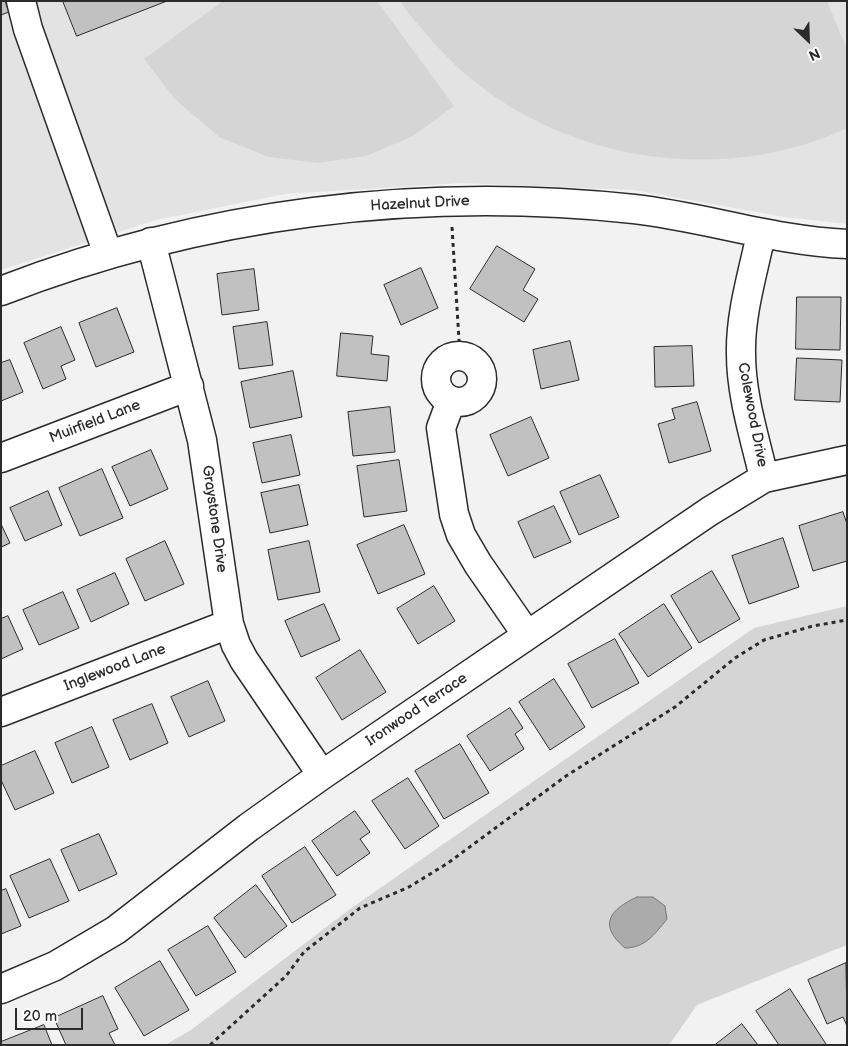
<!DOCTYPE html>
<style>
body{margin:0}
#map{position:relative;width:848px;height:1046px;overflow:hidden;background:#f2f2f2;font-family:"Balsamiq Sans",sans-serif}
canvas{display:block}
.frame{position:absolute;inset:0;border:2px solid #2b2b2b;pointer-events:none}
.north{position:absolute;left:783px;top:15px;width:50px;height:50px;-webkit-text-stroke:4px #fff;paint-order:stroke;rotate:156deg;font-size:14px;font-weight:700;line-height:20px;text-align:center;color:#2b2b2b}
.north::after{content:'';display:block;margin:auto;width:18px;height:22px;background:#2b2b2b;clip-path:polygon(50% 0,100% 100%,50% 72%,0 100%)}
.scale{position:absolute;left:15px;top:1008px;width:68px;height:22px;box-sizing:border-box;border:2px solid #2b2b2b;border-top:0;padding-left:6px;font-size:15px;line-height:18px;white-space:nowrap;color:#2b2b2b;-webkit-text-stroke:4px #fff;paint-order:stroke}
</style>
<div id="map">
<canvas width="848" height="1046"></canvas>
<div class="frame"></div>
<div class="north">N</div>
<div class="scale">20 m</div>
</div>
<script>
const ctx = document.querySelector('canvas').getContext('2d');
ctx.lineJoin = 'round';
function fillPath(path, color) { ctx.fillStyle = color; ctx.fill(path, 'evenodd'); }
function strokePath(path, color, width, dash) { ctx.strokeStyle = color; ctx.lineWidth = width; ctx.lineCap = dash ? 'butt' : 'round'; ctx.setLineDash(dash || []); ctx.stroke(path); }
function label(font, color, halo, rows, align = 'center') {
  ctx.font = font + ' "Balsamiq Sans",sans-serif'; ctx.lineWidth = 4.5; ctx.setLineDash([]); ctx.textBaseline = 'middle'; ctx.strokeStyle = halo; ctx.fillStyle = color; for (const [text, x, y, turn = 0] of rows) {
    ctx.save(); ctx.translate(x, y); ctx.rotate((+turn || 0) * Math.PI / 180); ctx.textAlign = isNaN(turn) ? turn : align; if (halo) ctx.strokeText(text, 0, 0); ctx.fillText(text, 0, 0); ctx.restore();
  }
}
const built = new Path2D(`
 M 1,1 L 847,1 L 847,224 L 784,217 L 634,190 L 462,183 L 285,194 L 156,220 L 1,270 Z`);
const green = new Path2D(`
 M 223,1 L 377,1 L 454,106 L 413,136 L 366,156 L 318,163 L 269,157 L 219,137 L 175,99 L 144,59 Z
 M 400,1 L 827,1 L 847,50 L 847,128 C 708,193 527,155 429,37 C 419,25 408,14 400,1 Z
 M 847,606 L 847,945 L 697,1005 L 669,1045 L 165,1045 L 191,1030 L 350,909 L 754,628 Z`);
const water = new Path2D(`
 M 637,897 L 653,897 L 665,906 L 667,919 C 655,934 645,948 625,948 C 598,925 609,910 637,897 Z`);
const building = new Path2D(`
 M 1,1 L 5,1 L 9,12 L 1,15 Z
 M 63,1 L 167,1 L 77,36 Z
 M 497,246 L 535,269 L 523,290 L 538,299 L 524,322 L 470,289 Z
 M 421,268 L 438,308 L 401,325 L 384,285 Z
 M 254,269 L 259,310 L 222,315 L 217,274 Z
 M 797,297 L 841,297 L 840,350 L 796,349 Z
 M 117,308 L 134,352 L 96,367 L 79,323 Z
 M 267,322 L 273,365 L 239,369 L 233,327 Z
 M 61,327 L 75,360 L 61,366 L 66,379 L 43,389 L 24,343 Z
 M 341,333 L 373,336 L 371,354 L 389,356 L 387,381 L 337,376 Z
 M 570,341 L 579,380 L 541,389 L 533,350 Z
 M 692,346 L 694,386 L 655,387 L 654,347 Z
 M 797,358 L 842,360 L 840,402 L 795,400 Z
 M 10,360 L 23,392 L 1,401 L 1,363 Z
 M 293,371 L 302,417 L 250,428 L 241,382 Z
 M 697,402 L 711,451 L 669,463 L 658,424 L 675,419 L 672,409 Z
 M 390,407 L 395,452 L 353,456 L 348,412 Z
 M 531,417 L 549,458 L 508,476 L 490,435 Z
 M 291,435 L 300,475 L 262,483 L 253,443 Z
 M 151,450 L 168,489 L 130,506 L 112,467 Z
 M 399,460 L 407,511 L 364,517 L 357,466 Z
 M 102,469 L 123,518 L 80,536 L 59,488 Z
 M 600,475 L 619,517 L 579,535 L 560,492 Z
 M 299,485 L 308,525 L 270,533 L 261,493 Z
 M 48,491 L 62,525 L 25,541 L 10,508 Z
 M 554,506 L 571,542 L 534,558 L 518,522 Z
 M 843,512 L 847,524 L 847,561 L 813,571 L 799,526 Z
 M 1,524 L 10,543 L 1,547 Z
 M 404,525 L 425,574 L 378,594 L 357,545 Z
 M 783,538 L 799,587 L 749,604 L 732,556 Z
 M 165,541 L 184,584 L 145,601 L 126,559 Z
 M 309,541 L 320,592 L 278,600 L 268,550 Z
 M 712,571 L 740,619 L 699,643 L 671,596 Z
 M 115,573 L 129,604 L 91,622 L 77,590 Z
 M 434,586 L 455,621 L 418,644 L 397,609 Z
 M 63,592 L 79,628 L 39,645 L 23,610 Z
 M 324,604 L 340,640 L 301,657 L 285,621 Z
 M 664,604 L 692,648 L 648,677 L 619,634 Z
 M 8,616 L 23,649 L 1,659 L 1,619 Z
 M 615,639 L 639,683 L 592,708 L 568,664 Z
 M 360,650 L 386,692 L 342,720 L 316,678 Z
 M 554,679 L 585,727 L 550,750 L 519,702 Z
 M 208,681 L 225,721 L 189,737 L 171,697 Z
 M 152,704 L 168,743 L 130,760 L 113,720 Z
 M 510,708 L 523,728 L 515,734 L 524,749 L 490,771 L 467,736 Z
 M 92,727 L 109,767 L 72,783 L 55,743 Z
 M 460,744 L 489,793 L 444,819 L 415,771 Z
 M 35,751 L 54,793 L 15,810 L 1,780 L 1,766 Z
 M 408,778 L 439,826 L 405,849 L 372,801 Z
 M 355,811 L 370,832 L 360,839 L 370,853 L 337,876 L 312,841 Z
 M 99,834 L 117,874 L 79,891 L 61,850 Z
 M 305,847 L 336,895 L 292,923 L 262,876 Z
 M 50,859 L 69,901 L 29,918 L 10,876 Z
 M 256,885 L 287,926 L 245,958 L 214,918 Z
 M 6,889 L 21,926 L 1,934 L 1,891 Z
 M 208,926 L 236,972 L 196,996 L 168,950 Z
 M 160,961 L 189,1010 L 144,1036 L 115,988 Z
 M 846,963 L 847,1026 L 843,1017 L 827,1024 L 808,980 Z
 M 790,989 L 826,1044 L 825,1045 L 779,1045 L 756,1011 Z
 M 103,996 L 118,1029 L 109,1033 L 115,1045 L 66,1045 L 54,1018 Z
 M 742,1024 L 758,1045 L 715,1045 Z
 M 44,1025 L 52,1045 L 1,1045 L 1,1042 Z`);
const path = new Path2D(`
 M 452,227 L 460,356
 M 210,1045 L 286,976 L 304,952 L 360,908 L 409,887 L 448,863 L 566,776 L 675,707 L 735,658 L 764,640 L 813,626 L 847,620`);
const minor = new Path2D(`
 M 21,1 L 28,29 L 108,254
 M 761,234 C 753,273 740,314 741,354 C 741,396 755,438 764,478
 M 151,242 L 202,440 L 229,624 L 236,645 L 244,660 L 322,775
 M 1,291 C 202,213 419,186 634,209 C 705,217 774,241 847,244
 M436 379a23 23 0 1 1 46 0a23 23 0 1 1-46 0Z
 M 451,401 L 441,428 L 454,514 L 461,535 L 478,564 L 527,635
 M 1,458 L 189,386
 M 1,712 L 229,624
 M 1,989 L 55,966 L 116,930 L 249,827 L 322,775 L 710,511 L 764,478 L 847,460`);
const streetNames = [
 ["Hazelnut Drive",420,204,-3],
 ["Colewood Drive",752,415,79],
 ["Muirfield Lane",95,422,-21],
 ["Graystone Drive",214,519,82],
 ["Inglewood Lane",115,668,-21],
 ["Ironwood Terrace",417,710,-34]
];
fillPath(built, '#e3e3e3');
fillPath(green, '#d5d5d5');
fillPath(water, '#ababab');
strokePath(water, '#787878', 1);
fillPath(building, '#c1c1c1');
strokePath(building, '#2b2b2b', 1);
strokePath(minor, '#2b2b2b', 31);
strokePath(path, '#2b2b2b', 3, [4, 4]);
strokePath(minor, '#fff', 28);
label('15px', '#2b2b2b', '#fff', streetNames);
</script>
